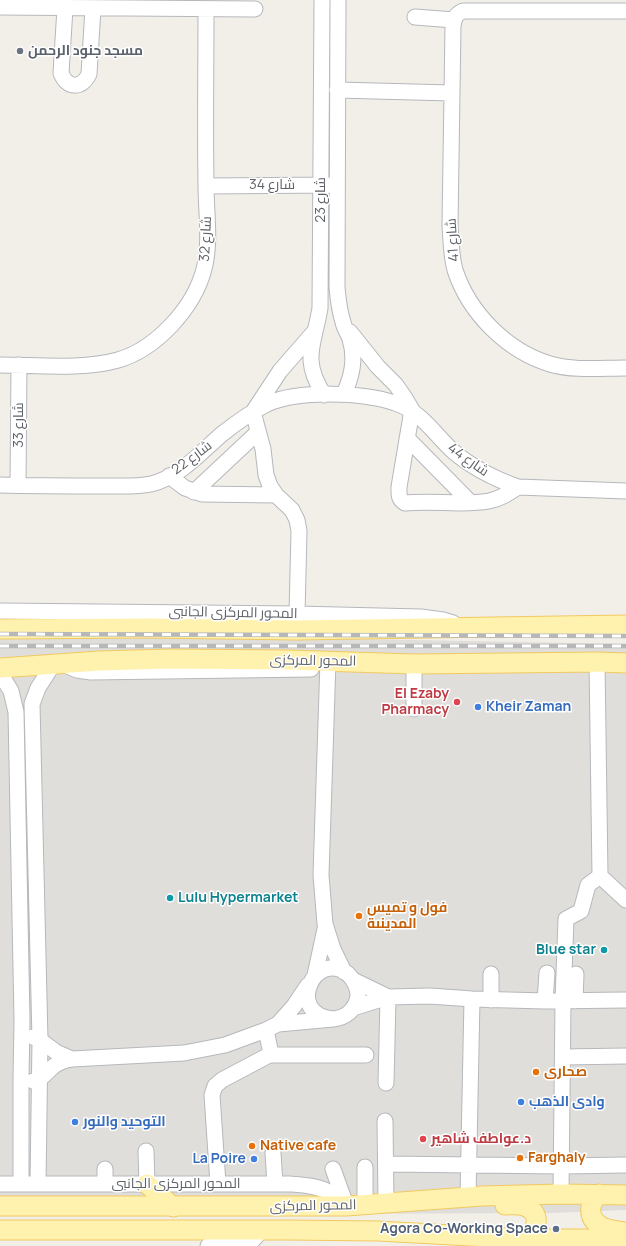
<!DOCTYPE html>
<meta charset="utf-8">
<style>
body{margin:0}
canvas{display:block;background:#f1efe8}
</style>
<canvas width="626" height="1246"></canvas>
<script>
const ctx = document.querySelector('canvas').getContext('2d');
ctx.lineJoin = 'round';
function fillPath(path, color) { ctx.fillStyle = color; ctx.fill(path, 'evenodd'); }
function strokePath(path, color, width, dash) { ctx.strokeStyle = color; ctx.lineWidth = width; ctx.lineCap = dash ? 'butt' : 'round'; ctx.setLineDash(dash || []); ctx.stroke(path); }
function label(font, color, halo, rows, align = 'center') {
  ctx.font = font + ' Manrope,Cairo,sans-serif'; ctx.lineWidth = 3; ctx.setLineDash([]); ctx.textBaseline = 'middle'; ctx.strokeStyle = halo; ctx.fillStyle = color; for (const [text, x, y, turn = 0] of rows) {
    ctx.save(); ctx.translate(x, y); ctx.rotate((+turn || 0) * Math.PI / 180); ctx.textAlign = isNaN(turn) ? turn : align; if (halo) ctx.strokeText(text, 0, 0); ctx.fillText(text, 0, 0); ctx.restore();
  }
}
const industrial = new Path2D(`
 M 0,637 L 306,638 L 626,644 L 626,1210 L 551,1213 L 290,1214 L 0,1210 Z`);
const minor = new Path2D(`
 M 322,0 L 320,308 C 314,345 301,359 324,395
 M 338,0 L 337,287 C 338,299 339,310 343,322 C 344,328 348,333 350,339 C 356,359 352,376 344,394
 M 0,7 L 255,9
 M 65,8 L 61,73 C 67,89 82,89 89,74 L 93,8
 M 626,11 L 463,11 C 456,14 454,18 453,26 L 450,225 C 451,240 451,256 455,270 C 469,313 507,351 550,364 C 574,371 601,368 626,368
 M 415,17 L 454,20
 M 337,90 L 452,93
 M 206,186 L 331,185
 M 350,332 L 378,367 L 396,385 L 405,398 L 412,410 L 399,487 C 399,494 398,499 405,503 C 433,500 462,506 489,501 C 500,499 509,493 518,487
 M 0,365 C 36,365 83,370 118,360 C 156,349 194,308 204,269 C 211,242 206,213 206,185 C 205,126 206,68 206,9
 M 407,438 L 470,502
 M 169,476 L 185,488 L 202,494 L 276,495
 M 0,485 C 35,486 70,486 106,486 C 120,486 137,487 151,484 C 180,477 200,453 222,434 C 236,423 251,412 267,404 C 299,390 362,392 395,403 C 421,411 435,435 454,452 C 473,468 495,479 518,487 L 626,491
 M 18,485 L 19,365
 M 194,492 L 258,432
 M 0,611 L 297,614 L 421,617 L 443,620 L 453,623
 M 297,614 L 299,531 L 297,520 L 292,510 L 276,495 L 270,486 L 266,475 L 263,449 L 253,412 L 280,371 L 314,332
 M 328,661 L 321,875 L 325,924 L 333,949 L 344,972
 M 597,662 L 600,876
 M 414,664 L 414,709
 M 65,665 L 77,670 L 91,672 L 311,669
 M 0,673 L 11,691 L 16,712 L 22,1020 L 21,1079 L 21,1184
 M 315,975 L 325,929
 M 353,980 L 388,997
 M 491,1000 L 491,974
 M 545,1001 L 547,973
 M 575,1001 L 576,974
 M 353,1008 L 388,997 L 430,996 L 472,999 L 545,1001 L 626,1000
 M 278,1024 L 333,1019 C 345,1018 356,1010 358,996 C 358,988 354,980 348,974 C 315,948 284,1014 333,1019
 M 266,1030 L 271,1054 L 273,1055 L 366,1055
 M 33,1037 L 40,1040 L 56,1052 L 72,1059
 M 563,1057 L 626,1056
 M 33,1081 C 43,1079 46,1072 54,1066 C 59,1062 65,1060 72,1059 L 184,1053 L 225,1045 L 266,1030 L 278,1024 L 294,1006 L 308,985
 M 386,1083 L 388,997
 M 385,1121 L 386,1203
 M 146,1151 L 147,1184
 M 273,1153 L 275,1184
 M 386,1164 L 562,1166 L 626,1165
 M 105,1169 L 105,1184
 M 333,1169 L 346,1205
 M 0,1184 L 290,1184 C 303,1185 321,1186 332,1194 C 337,1197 342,1202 346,1206
 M 38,1184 L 40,1040 L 32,704 L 38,688 L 54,663
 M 218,1184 L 212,1095 L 215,1086 L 222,1080 L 271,1054
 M 561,1194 L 563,1001 L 566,919 L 581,911 L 588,885 L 600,876 L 626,900
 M 468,1197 L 472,999
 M 365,1205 L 365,1167
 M 208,1246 L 238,1246 L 252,1241 L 263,1229`);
const major = new Path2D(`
 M 0,629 L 150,628 L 296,630 L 626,625
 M 0,668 L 99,661 L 170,659 L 289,660 L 414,664 L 597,662 L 626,663
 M 147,1184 L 173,1207
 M 599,1194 C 589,1202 587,1217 599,1225 C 605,1230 616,1230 624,1232
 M 505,1205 C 511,1205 518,1204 524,1206 C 542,1212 538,1230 526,1239
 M 0,1206 L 346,1206 L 482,1196 L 561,1194 L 626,1195
 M 0,1230 L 287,1230 L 378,1231 L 526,1239 L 626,1239`);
const rail = new Path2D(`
 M 0,634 L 626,636
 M 0,646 L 626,646`);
const markers = [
 [20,51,4,"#6b7280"],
 [457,702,4,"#e0444e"],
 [478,707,4,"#3f7fe0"],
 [170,898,4,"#0f9aa8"],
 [359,916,4,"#e8710a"],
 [604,950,4,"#0f9aa8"],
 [536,1072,4,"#e8710a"],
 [521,1102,4,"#3f7fe0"],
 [75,1122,4,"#3f7fe0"],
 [423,1139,4,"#e0444e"],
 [252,1146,4,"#e8710a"],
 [520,1158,4,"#e8710a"],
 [254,1159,4,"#3f7fe0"],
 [556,1229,4,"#5c6f8a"]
];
const worshipNames = [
 ["مسجد جنود الرحمن",28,51]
];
const streetNames = [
 ["شارع 34",272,185],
 ["شارع 23",321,200,-90],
 ["شارع 32",206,239,-87],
 ["شارع 41",453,240,-94],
 ["شارع 33",19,425,-90],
 ["شارع 22",192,458,-37],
 ["شارع 44",468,460,35],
 ["المحور المركزى الجانبى",233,613,1],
 ["المحور المركزى",313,661,1],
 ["المحور المركزى الجانبى",176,1184],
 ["المحور المركزى",313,1206,-1]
];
const healthNames = [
 ["El Ezaby",449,694],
 ["Pharmacy",449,710],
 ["د.عواطف شاهير",431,1139,"left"]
];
const shopNames = [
 ["Kheir Zaman",486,707],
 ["وادى الذهب",529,1102],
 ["التوحيد والنور",83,1122],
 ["La Poire",246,1159,"right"]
];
const cultureNames = [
 ["Lulu Hypermarket",178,898],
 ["Blue star",596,950,"right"]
];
const foodNames = [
 ["فول و تميس",367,908],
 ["المدينىة",367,924],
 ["صحارى",544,1072],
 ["Native cafe",260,1146],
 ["Farghaly",528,1158]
];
const serviceNames = [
 ["Agora Co-Working Space",548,1229]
];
fillPath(industrial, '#e0deda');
strokePath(minor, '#b5b8bc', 17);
strokePath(major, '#f2c960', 21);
strokePath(minor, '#fff', 15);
strokePath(major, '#fff2af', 19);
strokePath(rail, '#b6b7b8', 4.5);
strokePath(rail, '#fff', 3, [9]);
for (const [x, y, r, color] of markers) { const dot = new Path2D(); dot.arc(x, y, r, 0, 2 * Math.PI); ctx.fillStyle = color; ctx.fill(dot); strokePath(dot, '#fff', 1.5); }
label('bold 14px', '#5b616d', '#fff', worshipNames, 'left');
label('14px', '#5f6368', '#fff', streetNames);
label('bold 14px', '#be3a42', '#fff', healthNames, 'right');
label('bold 14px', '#366cbe', '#fff', shopNames, 'left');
label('bold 14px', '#0d838f', '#fff', cultureNames, 'left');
label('bold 14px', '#c56008', '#fff', foodNames, 'left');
label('bold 14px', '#4e5e75', '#fff', serviceNames, 'right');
</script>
